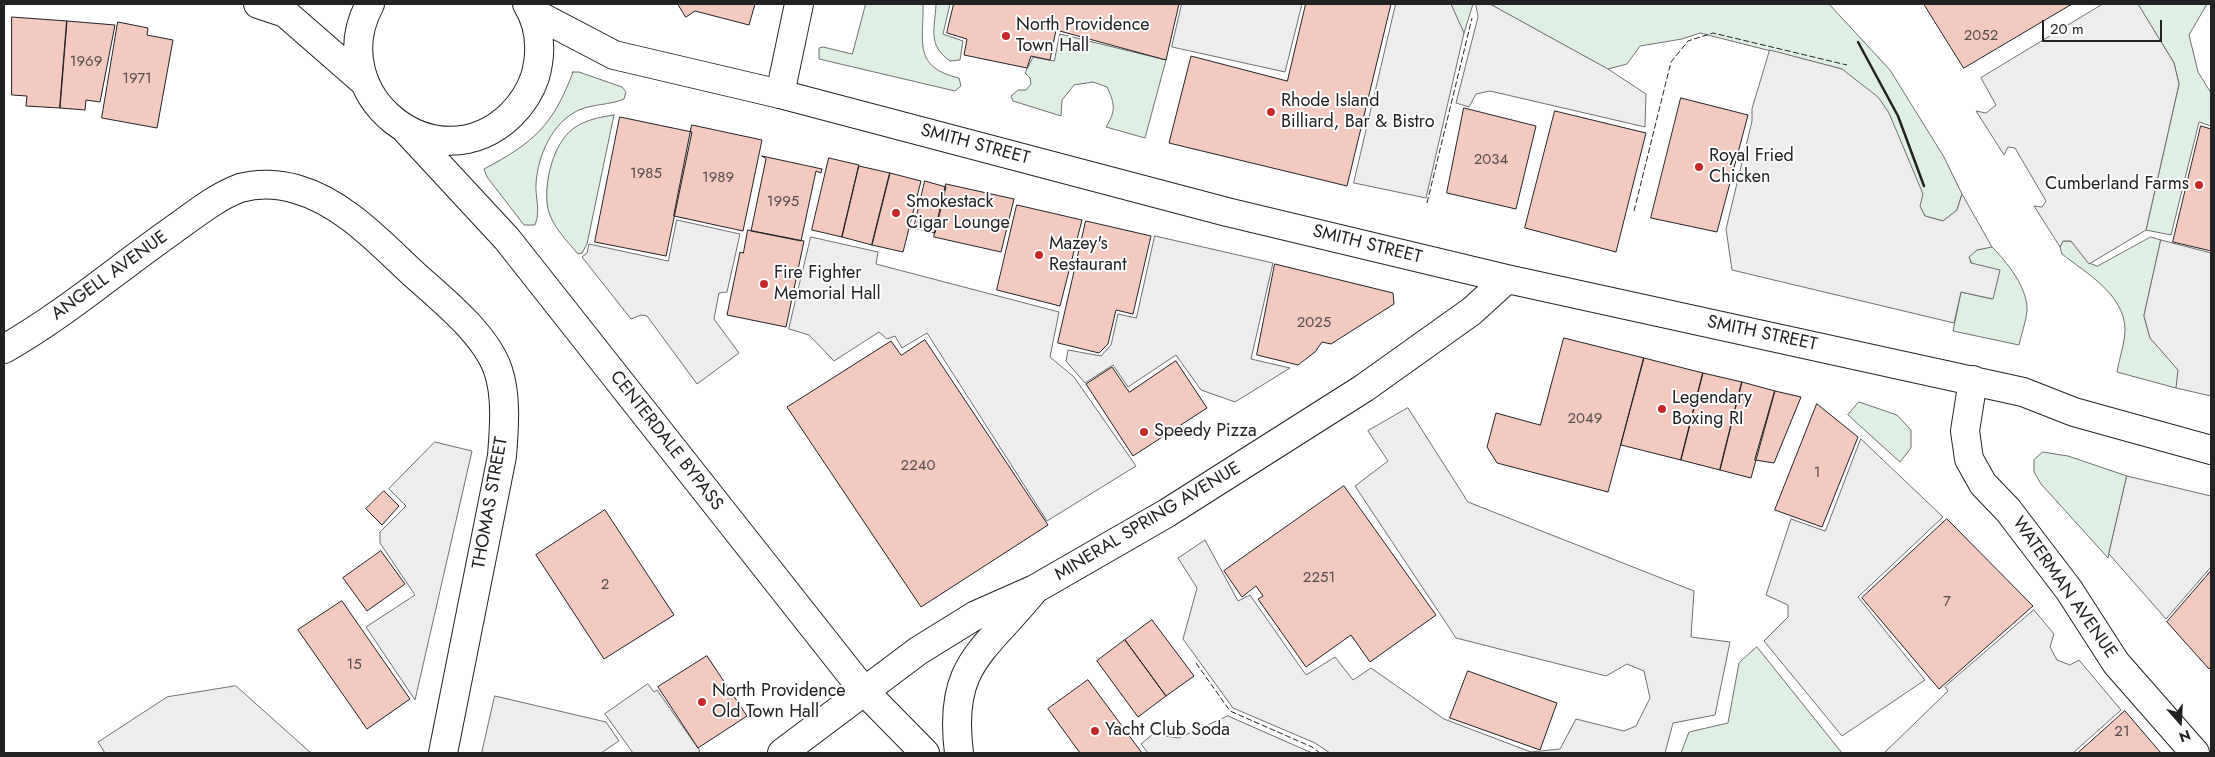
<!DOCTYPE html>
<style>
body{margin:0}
#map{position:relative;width:2215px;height:757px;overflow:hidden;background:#fff;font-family:Jost,sans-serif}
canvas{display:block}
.frame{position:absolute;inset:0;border:5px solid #222;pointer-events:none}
.north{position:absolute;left:2155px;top:697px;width:50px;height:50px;-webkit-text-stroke:4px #fff;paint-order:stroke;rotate:161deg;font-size:14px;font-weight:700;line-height:20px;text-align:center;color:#222}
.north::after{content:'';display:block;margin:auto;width:18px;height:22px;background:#222;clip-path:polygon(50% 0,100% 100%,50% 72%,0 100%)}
.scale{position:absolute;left:2042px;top:20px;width:120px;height:22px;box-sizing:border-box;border:2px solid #222;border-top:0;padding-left:6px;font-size:15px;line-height:18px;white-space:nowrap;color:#222;-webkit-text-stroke:4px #fff;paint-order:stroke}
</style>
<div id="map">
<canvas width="2215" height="757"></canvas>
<div class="frame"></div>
<div class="north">N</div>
<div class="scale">20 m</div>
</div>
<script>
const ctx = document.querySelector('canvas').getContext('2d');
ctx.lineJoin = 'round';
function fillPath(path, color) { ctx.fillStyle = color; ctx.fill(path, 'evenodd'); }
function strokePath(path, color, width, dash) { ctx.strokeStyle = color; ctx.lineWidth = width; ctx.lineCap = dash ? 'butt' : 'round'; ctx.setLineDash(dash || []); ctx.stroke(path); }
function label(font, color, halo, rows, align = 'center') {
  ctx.font = font + ' Jost,sans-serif'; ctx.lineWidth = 4; ctx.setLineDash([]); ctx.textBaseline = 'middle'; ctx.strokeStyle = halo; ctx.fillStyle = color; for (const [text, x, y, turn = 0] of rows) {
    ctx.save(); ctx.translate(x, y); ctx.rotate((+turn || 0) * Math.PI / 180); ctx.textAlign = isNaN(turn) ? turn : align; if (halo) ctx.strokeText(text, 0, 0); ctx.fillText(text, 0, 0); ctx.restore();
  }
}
const green = new Path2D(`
 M 866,4 L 923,4 C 924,41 912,67 959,78 L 961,86 L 955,91 L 819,59 L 819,48 L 823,47 L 852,54 Z
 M 936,4 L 950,4 L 943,34 L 963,41 L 960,60 L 950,61 C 927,45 935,29 936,4 Z
 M 1451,4 L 1473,4 L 1464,33 Z
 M 1490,4 L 1829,4 L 1890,70 L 1944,157 L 1962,194 L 1957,210 L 1943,221 L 1925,216 L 1842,69 L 1700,33 L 1682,39 L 1640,46 L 1627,64 L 1608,69 Z
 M 2138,4 L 2207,4 L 2189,35 L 2198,72 L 2211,93 L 2211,126 L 2199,122 L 2171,235 L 2146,230 L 2179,84 L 2174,63 Z
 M 1060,34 L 1166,60 L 1145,138 L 1106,127 C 1116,111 1115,104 1107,87 L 1093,82 L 1074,85 L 1062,100 L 1061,116 L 1013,101 L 1011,96 L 1018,90 L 1026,90 L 1031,84 L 1030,78 L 1025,73 L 1033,57 L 1054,61 Z
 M 573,72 L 579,72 L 622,87 L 626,92 L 624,99 C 610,105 593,104 579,110 C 552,122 538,156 536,183 C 535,198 541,210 535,225 L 524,225 L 487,177 L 484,169 C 533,143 553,126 573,72 Z
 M 614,115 L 587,244 L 582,253 L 578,254 C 567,241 552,226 548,209 C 543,184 553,140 577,126 C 589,119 601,117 614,115 Z
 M 2151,237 L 2161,240 L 2144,316 L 2150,338 L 2179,370 L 2176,388 L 2117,372 C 2119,359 2125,343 2125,329 C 2124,294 2086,273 2062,254 L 2060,247 L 2063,241 L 2071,241 L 2089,263 L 2097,266 Z
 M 1992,247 C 2007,262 2028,288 2027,311 C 2026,322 2021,335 2019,345 L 1953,331 L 1961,292 L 1992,299 L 1968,256 L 1977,250 Z
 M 1859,402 L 1897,415 L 1911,430 L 1911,448 L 1900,462 L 1848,415 Z
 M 2043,452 L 2068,456 L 2127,476 L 2108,558 L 2041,484 L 2034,472 L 2034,460 Z
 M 1757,647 L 1842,753 L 1681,753 L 1689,732 L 1728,723 L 1739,663 Z`);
const parking = new Path2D(`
 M 1182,4 L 1302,4 L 1285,72 L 1172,47 Z
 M 1396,4 L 1451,4 L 1464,33 L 1426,198 L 1354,183 Z
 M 1476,4 L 1490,4 L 1608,69 L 1646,94 L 1645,127 L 1490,91 L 1476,94 L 1469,107 L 1456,103 L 1478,17 Z
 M 2103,4 L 2138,4 L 2174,63 L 2179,84 L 2146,230 L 2089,264 L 2071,241 L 2063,241 L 2060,247 L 2034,206 L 2042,207 L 2046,201 L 2015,148 L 2008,147 L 2004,155 L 1976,111 L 1986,113 L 1996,105 L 1981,78 Z
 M 1770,50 L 1842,69 L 1878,97 L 1889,113 L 1923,194 L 1920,206 L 1925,216 L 1943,221 L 1957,210 L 1962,194 L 1992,247 L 1977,250 L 1969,257 L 1971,263 L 2000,270 L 1993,299 L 1961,292 L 1954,323 L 1732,270 L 1726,229 L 1752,121 L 1752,109 Z
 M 677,220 L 740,234 L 727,292 L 719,293 L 714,319 L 739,353 L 697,384 L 647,316 L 641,315 L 631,319 L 582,257 L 587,253 L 589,244 L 668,261 Z
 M 1155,236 L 1273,263 L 1251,359 L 1290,368 L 1235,402 L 1201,390 L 1176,355 L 1128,387 L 1113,365 L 1085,383 L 1066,361 L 1068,350 L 1101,356 L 1111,345 L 1118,314 L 1136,318 Z
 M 811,237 L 878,252 L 876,264 L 1059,312 L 1050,357 L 1074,377 L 1136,466 L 1047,521 L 927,333 L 902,348 L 895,336 L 887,339 L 879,332 L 834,361 L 809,335 L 789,329 Z
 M 2161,240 L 2211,253 L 2211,396 L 2176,388 L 2178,370 L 2150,338 L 2144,316 Z
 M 1408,408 L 1468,502 L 1694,591 L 1691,637 L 1730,642 L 1715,715 L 1673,723 L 1665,753 L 1330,753 L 1315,743 L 1233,708 L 1183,639 L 1197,588 L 1178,558 L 1205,540 L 1238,601 L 1250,595 L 1306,675 L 1335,657 L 1353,680 L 1371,668 L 1444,719 L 1531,752 L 1560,749 L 1576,719 L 1624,731 L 1636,726 L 1650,698 L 1644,671 L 1627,664 L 1606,676 L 1456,638 L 1355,486 L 1388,461 L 1368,431 Z
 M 1861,439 L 1943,517 L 1858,597 L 1925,680 L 1842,736 L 1764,641 L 1788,617 L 1788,605 L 1766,595 L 1791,519 L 1825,531 Z
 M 435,442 L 472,451 L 415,700 L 366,627 L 415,595 L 380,543 L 380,532 L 406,506 L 389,489 Z
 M 2127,476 L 2211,496 L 2211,567 L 2166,619 L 2109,554 Z
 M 2034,610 L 2054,634 L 2050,647 L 2057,660 L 2070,665 L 2079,660 L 2121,710 L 2073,753 L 1884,753 L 1948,691 L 1945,687 Z
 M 648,684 L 654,692 L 657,690 L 700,751 L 697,753 L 633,753 L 605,714 Z
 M 236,686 L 311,753 L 105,753 L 98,742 L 167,697 Z
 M 495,696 L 606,722 L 619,741 L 601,753 L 482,753 Z
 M 1228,716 L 1312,753 L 1148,753 L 1141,744 L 1153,734 L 1178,738 Z`);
const building = new Path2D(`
 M 678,4 L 755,4 L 749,25 L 695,11 L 686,17 Z
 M 954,4 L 1179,4 L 1166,60 L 1056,30 L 1050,60 L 1031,56 L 1027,68 L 964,55 L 967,39 L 947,33 Z
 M 1306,4 L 1391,4 L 1347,186 L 1169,143 L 1191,56 L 1287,81 Z
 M 1924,4 L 2072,4 L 1964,68 Z
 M 12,17 L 67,21 L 60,108 L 26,106 L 27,96 L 12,95 Z
 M 67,21 L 115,25 L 100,102 L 86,100 L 85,110 L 60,108 Z
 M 118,22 L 148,28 L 147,35 L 173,40 L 157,128 L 102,118 Z
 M 1681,98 L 1748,115 L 1717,232 L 1651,218 Z
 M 1464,108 L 1536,126 L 1516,209 L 1447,193 Z
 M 1555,111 L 1646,133 L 1616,252 L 1525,228 Z
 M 620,117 L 692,132 L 666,256 L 595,242 Z
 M 692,125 L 762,140 L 743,231 L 674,216 Z
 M 2201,126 L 2211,129 L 2211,251 L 2173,242 Z
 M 762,156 L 822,169 L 821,173 L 816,171 L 801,241 L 751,231 L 766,159 Z
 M 829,158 L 859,165 L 842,237 L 812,230 Z
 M 859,166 L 890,173 L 872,245 L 842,237 Z
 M 890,173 L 921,181 L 903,252 L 872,245 Z
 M 925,181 L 946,187 L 935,233 L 914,228 Z
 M 946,184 L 1014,199 L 1001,252 L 934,237 Z
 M 1017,205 L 1082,220 L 1060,306 L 997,290 Z
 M 1086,221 L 1151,236 L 1133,314 L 1116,310 L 1108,344 L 1099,353 L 1058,343 Z
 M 748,230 L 804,241 L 786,327 L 727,315 L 740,252 L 743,253 Z
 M 1275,264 L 1393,293 L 1394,304 L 1331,344 L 1322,342 L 1315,352 L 1298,365 L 1257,355 Z
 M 1564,338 L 1644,358 L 1608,492 L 1497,463 L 1487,447 L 1496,413 L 1540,425 Z
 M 925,340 L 1048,525 L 921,607 L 787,407 L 891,341 L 901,355 Z
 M 1644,358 L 1703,373 L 1681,460 L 1621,445 Z
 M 1176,361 L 1207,408 L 1133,456 L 1086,384 L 1112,367 L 1129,392 Z
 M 1703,373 L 1742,382 L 1720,470 L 1681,460 Z
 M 1742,382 L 1775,391 L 1751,478 L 1720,470 Z
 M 1775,391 L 1801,397 L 1774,463 L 1755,460 Z
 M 1817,404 L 1858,437 L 1822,527 L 1775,510 Z
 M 1344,486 L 1436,615 L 1370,662 L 1351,635 L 1306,667 L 1258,599 L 1263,596 L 1256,586 L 1242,597 L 1224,571 Z
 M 384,491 L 399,506 L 382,525 L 366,509 Z
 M 605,510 L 674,615 L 604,659 L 536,555 Z
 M 1947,519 L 2033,606 L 1939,689 L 1862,598 Z
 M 381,551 L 405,584 L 367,611 L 343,578 Z
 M 2211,571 L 2211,666 L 2209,669 L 2167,622 Z
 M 342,601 L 410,699 L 367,729 L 298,630 Z
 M 1152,620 L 1194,676 L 1166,696 L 1125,640 Z
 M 1125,640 L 1166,696 L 1138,717 L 1097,661 Z
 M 707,656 L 747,716 L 698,748 L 658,687 Z
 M 1468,671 L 1557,703 L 1540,750 L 1450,718 Z
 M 1088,680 L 1142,753 L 1080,753 L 1048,709 Z
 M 2125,711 L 2161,753 L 2078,753 Z`);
const minor = new Path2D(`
 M 780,94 L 799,4
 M 4,349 C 64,315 116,270 173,230 C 194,215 216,197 240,188 C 258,183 279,184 296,189 C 345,203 381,244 417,277 C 444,301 486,335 498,370 C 507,396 504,430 502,456 L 443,753`);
const major = new Path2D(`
 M 258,4 L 285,13 L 363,81
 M 370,4 C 321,95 436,187 511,115 C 522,104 530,92 535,77 C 542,52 541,27 527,4
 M 532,12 L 614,55 L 780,94 L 1227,212 L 1507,279 L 2023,392 L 2074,412 L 2211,450
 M 406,130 L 507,239 L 864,691 L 925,753
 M 1973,380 L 1965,431 L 1969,459 L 1983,484 L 2008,510 L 2069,590 L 2116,663 L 2195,753
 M 782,753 L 918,651 L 976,615 L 1035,589 L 1167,513 L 1364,388 L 1472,311 L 1507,279
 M 959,753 C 948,667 981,654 1031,594`);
const fence = new Path2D(`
 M 1427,203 L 1472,18
 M 1634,211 L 1671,62 L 1688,41 L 1713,33 L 1847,65
 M 1196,663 L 1230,711 L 1312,747 L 1320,753`);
const wall = new Path2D(`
 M 1858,42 L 1898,116 L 1924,186`);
const markers = [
 [1006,36,5,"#c62828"],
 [1271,112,5,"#c62828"],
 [1699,167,5,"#c62828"],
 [2199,185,5,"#c62828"],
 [896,213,5,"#c62828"],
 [1039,255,5,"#c62828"],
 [764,284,5,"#c62828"],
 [1662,409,5,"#c62828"],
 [1144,432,5,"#c62828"],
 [702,702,5,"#c62828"],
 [1095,731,5,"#c62828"]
];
const numberNames = [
 ["2052",1981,36],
 ["1969",86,62],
 ["1971",137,79],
 ["2034",1491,160],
 ["1985",646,174],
 ["1989",718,178],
 ["1995",783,202],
 ["2025",1314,323],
 ["2049",1585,419],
 ["2240",918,466],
 ["1",1817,473],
 ["2251",1319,578],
 ["2",605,585],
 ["7",1947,602],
 ["15",354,665],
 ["21",2122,732]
];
const poiNames = [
 ["North Providence",1016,26],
 ["Town Hall",1016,47],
 ["Rhode Island",1281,102],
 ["Billiard, Bar & Bistro",1281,123],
 ["Royal Fried",1709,157],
 ["Chicken",1709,178],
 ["Cumberland Farms",2189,185,"right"],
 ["Smokestack",906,203],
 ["Cigar Lounge",906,224],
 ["Mazey's",1049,245],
 ["Restaurant",1049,266],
 ["Fire Fighter",774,274],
 ["Memorial Hall",774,295],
 ["Legendary",1672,399],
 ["Boxing RI",1672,420],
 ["Speedy Pizza",1154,432],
 ["North Providence",712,692],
 ["Old Town Hall",712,713],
 ["Yacht Club Soda",1105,731]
];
const streetNames = [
 ["SMITH STREET",975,145,15],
 ["SMITH STREET",1367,245,14],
 ["ANGELL AVENUE",110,276,-36],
 ["SMITH STREET",1762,334,12],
 ["CENTERDALE BYPASS",666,441,52],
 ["THOMAS STREET",491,503,-80],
 ["MINERAL SPRING AVENUE",1148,522,-31],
 ["WATERMAN AVENUE",2064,588,55]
];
fillPath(green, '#e0efe3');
strokePath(green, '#6f6f6f', 1);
fillPath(parking, '#ededed');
strokePath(parking, '#6f6f6f', 1);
fillPath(building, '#f3c9c0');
strokePath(building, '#222', 1);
strokePath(minor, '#222', 30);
strokePath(major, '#222', 30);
strokePath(minor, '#fff', 28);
strokePath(major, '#fff', 28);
strokePath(fence, '#222', 1, [6, 2.5]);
strokePath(wall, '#222', 2.5);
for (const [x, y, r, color] of markers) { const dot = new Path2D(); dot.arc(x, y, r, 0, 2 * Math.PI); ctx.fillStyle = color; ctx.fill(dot); strokePath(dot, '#fff', 2); }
label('15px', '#564c4a', null, numberNames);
label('18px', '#222', '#fff', poiNames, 'left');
label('18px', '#222', '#fff', streetNames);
</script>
